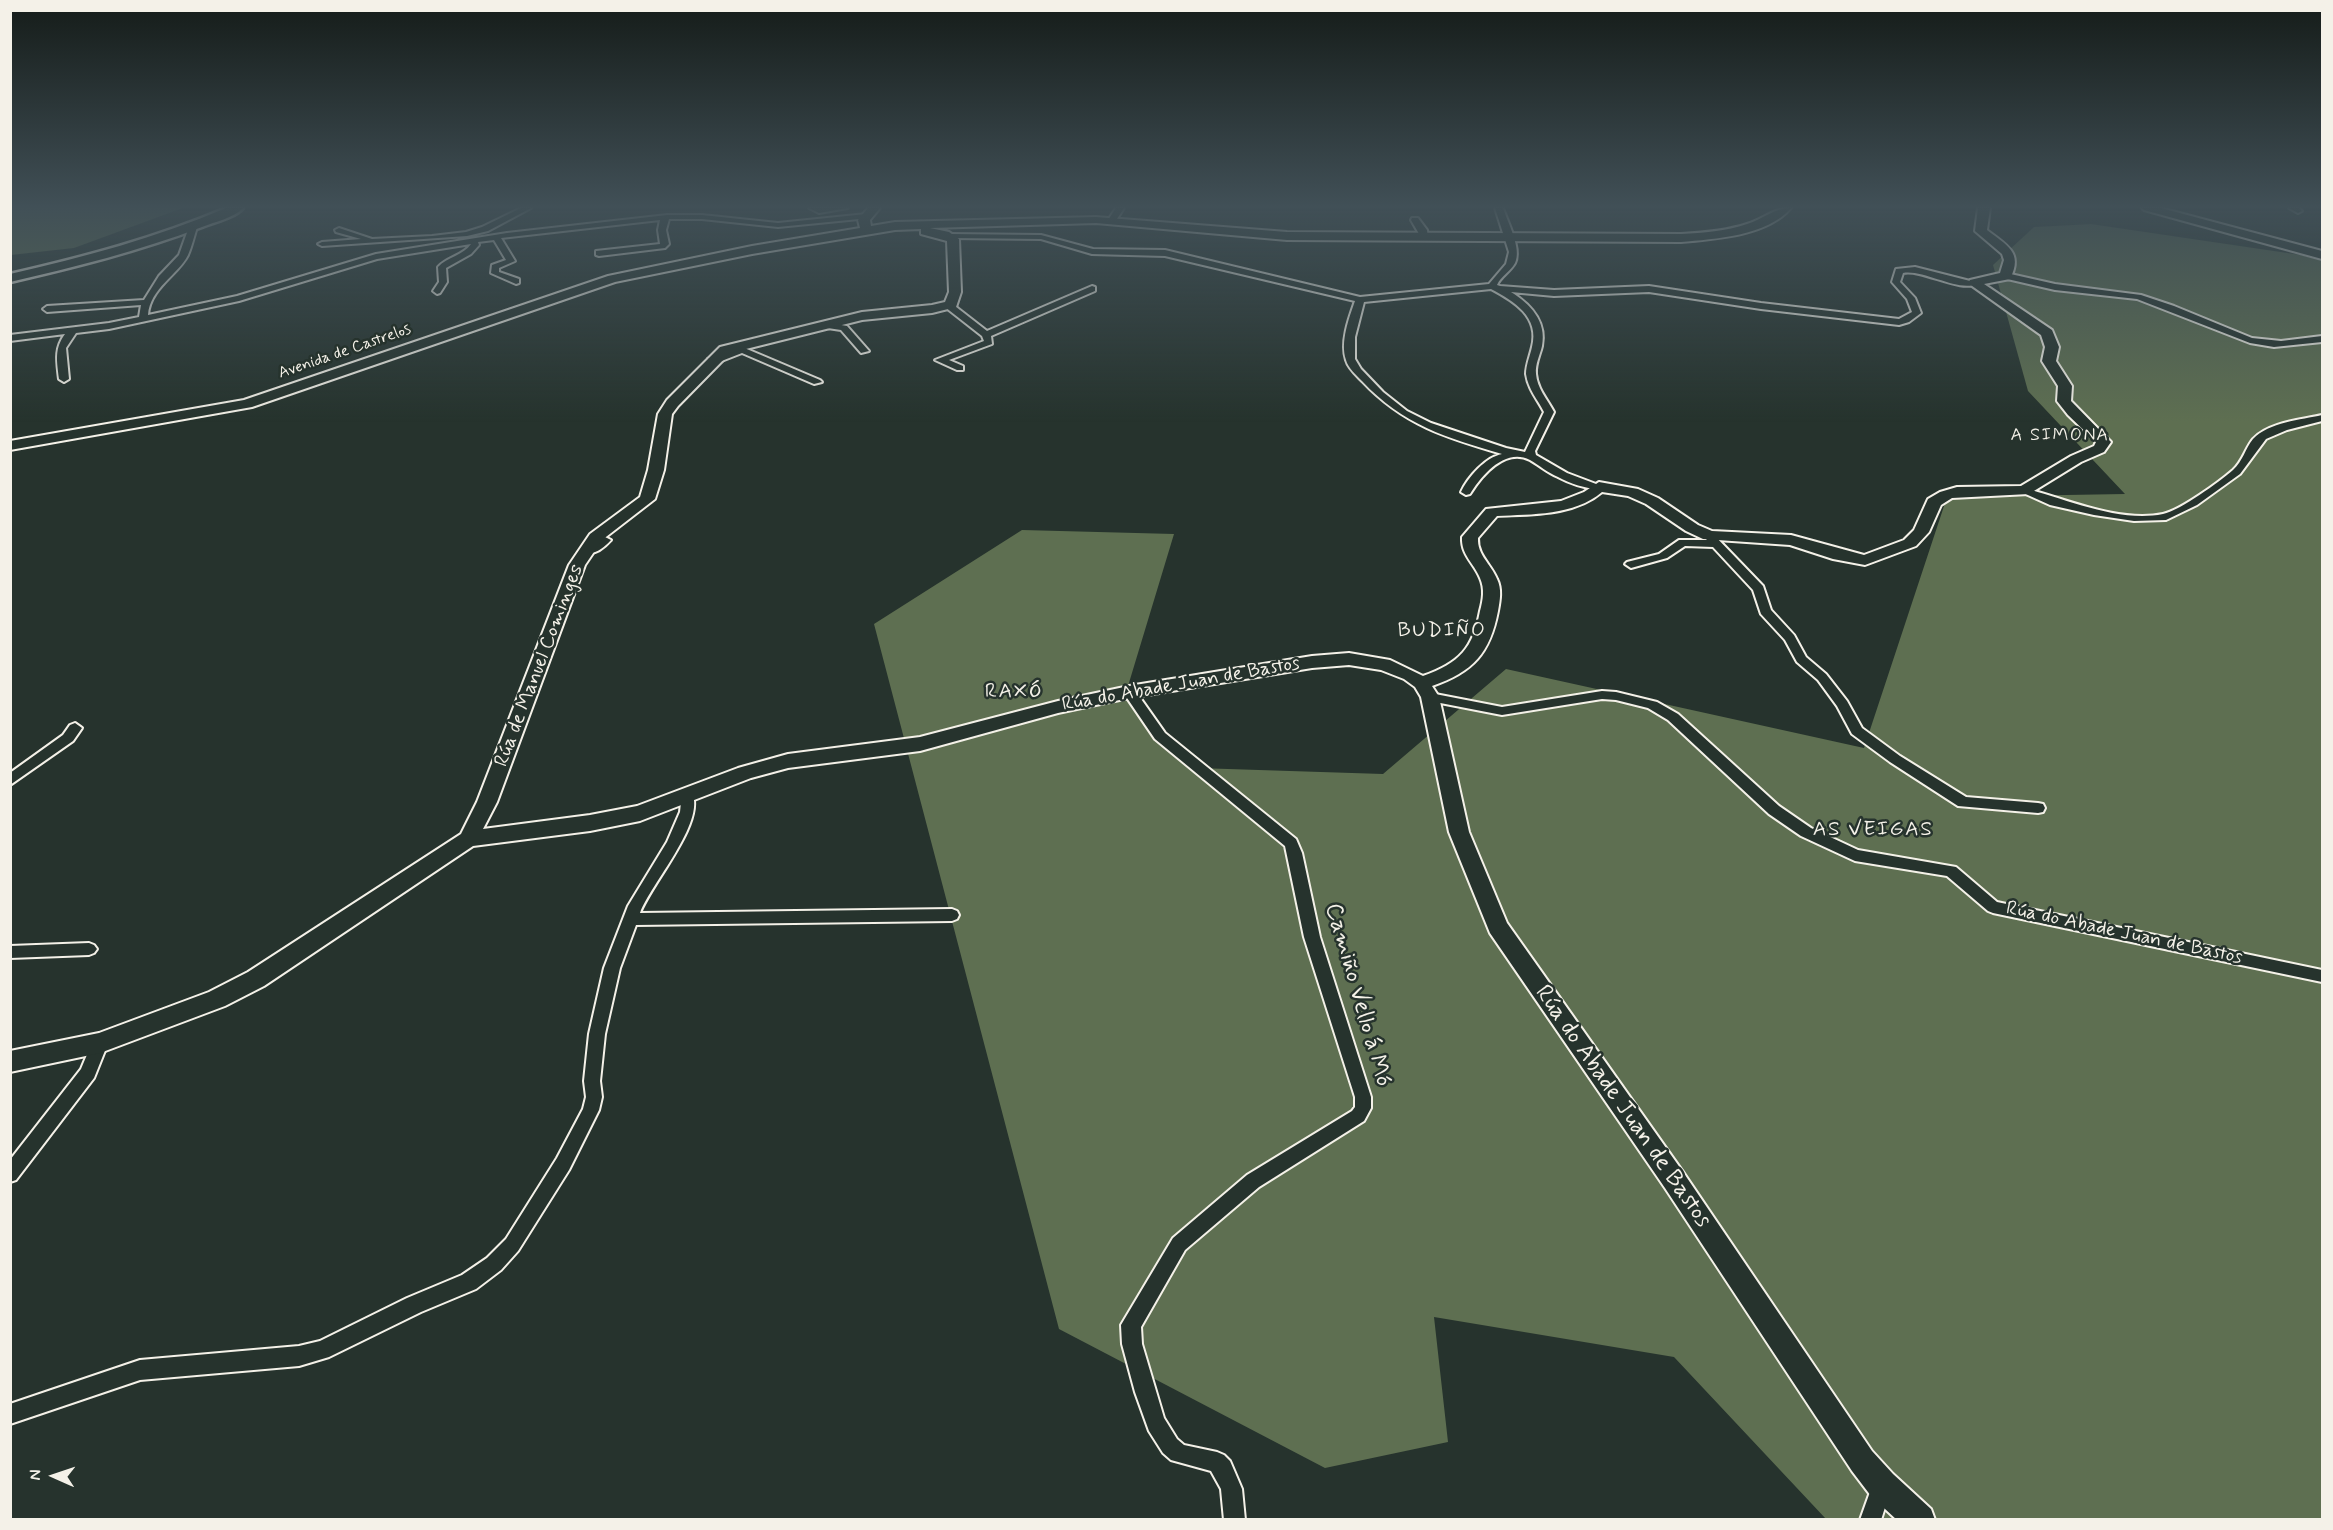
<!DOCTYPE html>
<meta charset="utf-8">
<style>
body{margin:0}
#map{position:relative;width:2333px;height:1530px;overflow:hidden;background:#26332d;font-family:Mynerve,sans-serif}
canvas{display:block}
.frame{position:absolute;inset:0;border:12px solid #f4f1e8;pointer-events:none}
.north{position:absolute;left:24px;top:1446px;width:60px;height:60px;-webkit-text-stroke:4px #26332d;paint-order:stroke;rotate:273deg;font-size:16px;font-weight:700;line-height:24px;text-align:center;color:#f4f1e8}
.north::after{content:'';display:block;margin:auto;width:21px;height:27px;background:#f4f1e8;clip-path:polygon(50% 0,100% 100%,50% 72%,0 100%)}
</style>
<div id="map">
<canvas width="2333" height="1530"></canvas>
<div class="frame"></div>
<div class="north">N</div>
</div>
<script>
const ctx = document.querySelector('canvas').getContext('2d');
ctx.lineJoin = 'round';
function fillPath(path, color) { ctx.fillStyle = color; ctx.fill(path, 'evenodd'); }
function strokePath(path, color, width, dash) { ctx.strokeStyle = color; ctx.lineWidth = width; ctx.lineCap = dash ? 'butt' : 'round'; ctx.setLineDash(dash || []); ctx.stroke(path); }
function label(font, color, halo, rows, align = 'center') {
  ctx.font = font + ' Mynerve,sans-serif'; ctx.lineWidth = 5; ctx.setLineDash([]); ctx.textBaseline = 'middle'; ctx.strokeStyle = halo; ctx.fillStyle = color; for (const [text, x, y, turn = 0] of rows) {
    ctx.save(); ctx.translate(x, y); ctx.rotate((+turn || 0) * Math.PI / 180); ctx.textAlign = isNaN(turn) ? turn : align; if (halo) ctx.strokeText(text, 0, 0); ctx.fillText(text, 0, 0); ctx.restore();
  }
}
const green = new Path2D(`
 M 11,208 L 183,208 L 74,248 L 11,255 Z
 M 2091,224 L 2301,255 L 2322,261 L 2322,1519 L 1826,1519 L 1674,1357 L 1434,1317 L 1448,1442 L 1325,1468 L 1059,1329 L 874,624 L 1022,530 L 1174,534 L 1125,696 L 1197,768 L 1383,774 L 1506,669 L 1864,748 L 1947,497 L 2125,494 L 2028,391 L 1993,265 L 2034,227 Z`);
const street = new Path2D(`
 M 521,208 L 531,208 L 488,231 L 467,236 L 322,246 L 318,244 L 322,242 L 361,239 L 336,232 L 335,230 L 339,228 L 372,239 L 432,236 L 466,232 L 482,227 Z
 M 809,208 L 848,208 L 819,213 Z
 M 1116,208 L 1124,208 L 1115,222 L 1109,222 L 1108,220 Z
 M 1495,208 L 1503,208 C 1508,223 1522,249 1515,263 C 1510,272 1501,276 1497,285 L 1500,286 L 1554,290 L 1649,286 L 1761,303 L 1899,319 L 1912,312 L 1907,299 L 1892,282 L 1896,269 L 1915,267 L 1978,283 C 1961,294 1924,269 1903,273 L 1900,282 L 1915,298 L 1921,313 L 1909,322 L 1899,325 L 1761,309 L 1649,292 L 1554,296 L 1511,292 C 1530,304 1547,321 1542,346 C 1540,355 1535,364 1536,374 C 1537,388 1547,399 1554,412 L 1535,451 L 1536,455 L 1567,473 L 1604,487 L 1599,490 C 1585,488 1571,484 1558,477 C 1548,473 1539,465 1530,460 C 1505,447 1481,476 1470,494 L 1466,495 L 1461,492 C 1468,477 1486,457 1502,454 C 1447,438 1403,425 1362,381 C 1356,375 1348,368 1346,360 C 1340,342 1349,318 1355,301 L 1165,256 L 1092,254 L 1041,239 L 951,238 L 947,236 L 951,234 L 1041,235 L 1093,249 L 1165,250 L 1360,297 L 1489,284 L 1506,264 L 1509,252 ZM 1491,289 C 1514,301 1540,317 1532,347 C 1530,356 1526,365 1526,374 C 1528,389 1538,400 1544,412 L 1525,452 L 1506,448 L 1431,423 L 1407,411 L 1383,392 L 1361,369 L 1355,359 L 1355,337 L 1364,302 Z
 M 2289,208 L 2299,208 L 2302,211 L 2298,213 Z
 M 866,214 L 869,214 L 869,218 L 778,227 L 702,219 L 669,219 L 666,230 L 669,244 L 665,248 L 599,256 L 596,255 L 596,251 L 660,244 L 658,230 L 660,220 L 501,238 L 515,261 L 499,268 L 499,272 L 519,279 L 519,283 L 516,284 L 491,273 L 492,265 L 506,260 L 494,240 L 478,242 L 479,245 L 471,254 L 446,268 L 447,282 L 440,293 L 437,294 L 433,291 L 439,282 L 438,267 C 447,257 464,255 471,244 L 377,259 L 239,301 L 109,329 L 76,333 L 66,348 L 69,379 L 64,382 L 59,379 C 57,361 54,349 65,334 L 10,341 L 10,335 L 109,323 L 139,317 L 141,305 L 47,312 L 43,309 L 47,306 L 144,300 L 159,276 L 179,255 L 189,227 L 193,225 L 197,227 C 194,236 192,246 188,255 C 178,275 150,288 148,315 L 237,296 L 376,254 L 507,233 L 667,215 L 702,215 L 778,223 Z
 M 1412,218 L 1418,218 L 1427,230 L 1428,239 L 1422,239 L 1411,220 Z
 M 2006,273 L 2055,284 L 2141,295 L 2174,306 L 2252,338 L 2281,341 L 2322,336 L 2322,342 L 2274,347 L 2250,343 L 2137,299 L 2055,290 L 2003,278 L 2002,276 Z
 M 1092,286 L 1095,287 L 1095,291 L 991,336 L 992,344 L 949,360 L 963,366 L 963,370 L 957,370 L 935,360 L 984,341 L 982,336 L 945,307 L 945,303 L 951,303 L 987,331 Z
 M 824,322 L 847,326 L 869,351 L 861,353 L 841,330 L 821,327 L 819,325 Z
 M 742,347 L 820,380 L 822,382 L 814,384 L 742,353 L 719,362 L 708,359 Z
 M 2322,415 L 2322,421 L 2287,430 L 2266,439 L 2240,474 L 2197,505 L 2166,520 L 2134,521 L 2094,515 L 2050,505 L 2019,491 L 2024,488 C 2066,499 2119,523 2163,514 C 2181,510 2219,482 2233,470 C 2243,461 2245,449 2253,439 C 2269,422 2301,420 2322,415 Z
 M 1709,533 L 1713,534 L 1763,586 L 1771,610 L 1794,635 L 1806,657 L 1826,674 L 1847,701 L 1862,728 L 1900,756 L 1966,797 L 2038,803 L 2043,804 L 2045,808 L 2043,812 L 2038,813 L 1958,806 L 1890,762 L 1852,734 L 1837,706 L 1818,680 L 1797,662 L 1785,640 L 1761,614 L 1753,590 L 1713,547 L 1685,546 L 1667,558 L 1631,568 L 1625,564 L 1627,562 L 1659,554 L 1679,540 L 1707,540 L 1703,536 Z
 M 605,537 L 611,540 C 603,549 591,558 580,550 Z
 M 1129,688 L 1134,689 L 1165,733 L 1296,839 L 1302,853 L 1320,937 L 1371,1097 L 1371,1108 L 1364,1121 L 1259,1187 L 1185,1250 L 1141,1327 L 1142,1344 L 1164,1418 L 1177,1439 L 1184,1445 L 1217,1452 L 1224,1455 L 1230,1461 L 1242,1489 L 1245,1520 L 1224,1520 L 1221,1489 L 1211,1471 L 1171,1460 L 1163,1453 L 1149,1431 L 1135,1392 L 1122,1344 L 1121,1325 L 1173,1238 L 1247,1175 L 1352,1111 L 1355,1107 L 1355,1097 L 1304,937 L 1285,846 L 1155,739 L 1123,692 Z
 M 1602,691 L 1616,692 L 1657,702 L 1678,714 L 1779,806 L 1811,828 L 1858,850 L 1956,867 L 1997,902 L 2322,970 L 2322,982 L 1993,913 L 1988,911 L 1947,876 L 1855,861 L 1801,836 L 1769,814 L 1668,720 L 1648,708 L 1616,700 L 1602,699 L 1502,715 L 1430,701 L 1424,697 L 1430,693 L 1502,707 Z
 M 75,723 L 82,728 L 73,741 L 10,785 L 10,773 L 63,735 L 70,725 Z
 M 687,792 L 692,793 C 706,822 650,885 640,913 L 952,909 L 957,911 L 959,915 L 957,919 L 952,921 L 636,925 L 620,968 L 605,1034 L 600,1081 L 602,1097 L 599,1110 L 569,1170 L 518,1251 L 501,1270 L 476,1289 L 421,1312 L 329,1357 L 299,1366 L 140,1380 L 10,1424 L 10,1404 L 140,1360 L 299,1346 L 320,1341 L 407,1298 L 462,1275 L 487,1258 L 506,1239 L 557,1158 L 583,1109 L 586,1097 L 584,1081 L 589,1034 L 604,968 L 628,906 L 667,842 L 680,812 L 682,793 Z
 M 89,943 L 94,945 L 97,949 L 94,953 L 89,955 L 10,958 L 10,946 Z
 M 100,1036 L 106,1038 L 108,1043 L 94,1078 L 16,1180 L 10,1182 L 10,1160 L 81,1069 L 94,1038 Z
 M 1882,1475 L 1889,1478 L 1892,1485 L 1881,1520 L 1860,1520 L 1875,1478 Z`);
const secondary = new Path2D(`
 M 868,208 L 880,208 L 870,220 L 871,226 L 895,222 L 1096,217 L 1287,232 L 1681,234 C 1703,233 1726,231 1747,224 C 1763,219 1774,208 1791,208 C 1767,236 1715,239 1681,242 L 1287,240 L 1096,223 L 930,228 L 949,232 L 959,239 L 961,292 L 956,307 L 932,313 L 862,320 L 730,353 L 678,406 L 672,414 L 664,470 L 655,499 L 602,540 L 585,565 L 497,802 L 483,829 L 590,815 L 637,806 L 738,768 L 788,754 L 920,737 L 1058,701 L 1129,686 L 1312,656 L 1349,653 L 1390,660 L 1423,676 C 1460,663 1473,648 1480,611 C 1483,600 1485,589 1480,578 C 1474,563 1461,555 1462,537 L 1486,509 L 1561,501 L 1584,492 L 1599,482 L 1638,489 L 1658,498 L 1698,525 L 1712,531 L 1791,535 L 1864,555 L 1904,540 L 1914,530 L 1928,499 L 1940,492 L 1957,487 L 2021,486 L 2071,456 L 2094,446 L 2096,442 L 2068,415 L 2057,401 L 2058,386 L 2042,361 L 2045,347 L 2041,335 L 1968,283 L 1970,280 L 2000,273 L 2004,260 L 2002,254 L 1975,231 L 1978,208 L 1990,208 L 1987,230 C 2006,245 2024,252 2010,279 L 1984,284 L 2052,330 L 2059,347 L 2056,361 L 2072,386 L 2071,401 L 2111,442 L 2104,452 L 2081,462 L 2029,494 L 1952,498 L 1941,505 L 1929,532 L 1916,546 L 1865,565 L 1833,559 L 1790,545 L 1703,539 L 1686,531 L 1646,504 L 1628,496 L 1602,492 C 1574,516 1532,514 1497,516 L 1478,538 C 1477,555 1491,564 1497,579 C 1502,589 1500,600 1498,611 C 1490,653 1473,672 1432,686 L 1439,697 L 1469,832 L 1507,923 L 1683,1172 L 1872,1451 L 1893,1474 L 1931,1509 L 1935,1520 L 1897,1520 L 1871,1496 L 1852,1471 L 1665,1188 L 1490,933 L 1449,832 L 1421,697 L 1415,687 L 1404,679 L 1381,670 L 1349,665 L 1312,668 L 1129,698 L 1058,713 L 920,751 L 788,768 L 751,778 L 640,821 L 590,831 L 473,846 L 264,986 L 225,1006 L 100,1053 L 10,1072 L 10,1051 L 99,1033 L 209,992 L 248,972 L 461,834 L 477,802 L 569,565 L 590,534 L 640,497 L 648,470 L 658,414 L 667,400 L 720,347 L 862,312 L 932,305 L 945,302 L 949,292 L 947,241 L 921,234 L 921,229 L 895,230 L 752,254 L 615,282 L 252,407 L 10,450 L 10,441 L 244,400 L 608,276 L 752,246 L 860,228 L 858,220 Z
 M 2142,208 L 2161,208 L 2322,251 L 2322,259 L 2144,210 Z`);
const primary = new Path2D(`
 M 226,208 L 243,208 C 234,218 214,222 202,227 C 139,251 75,267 10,282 L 10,274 C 84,257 156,238 226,208 Z`);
const farStreetnames = [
 ["Avenida de Castrelos",345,352,-19]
];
const farNeighbourhoodnames = [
 ["A SIMONA",2060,436]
];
const streetNames = [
 ["Rúa de Manuel Cominges",540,666,-69],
 ["Rúa do Abade Juan de Bastos",1181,685,-10],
 ["Rúa do Abade Juan de Bastos",2124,934,12]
];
const neighbourhoodNames = [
 ["BUDIÑO",1442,632],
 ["RAXÓ",1014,693],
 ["AS VEIGAS",1873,831]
];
const nearStreetnames = [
 ["Camiño Vello á Mó",1357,995,74],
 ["Rúa do Abade Juan de Bastos",1622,1107,55]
];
fillPath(green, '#5e6f51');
strokePath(street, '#f4f1e8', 4);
strokePath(secondary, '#f4f1e8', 4);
strokePath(primary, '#f4f1e8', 5);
fillPath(street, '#26332d');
fillPath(secondary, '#26332d');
fillPath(primary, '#26332d');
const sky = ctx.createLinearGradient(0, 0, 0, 422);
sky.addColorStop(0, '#151c19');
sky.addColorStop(0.49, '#415057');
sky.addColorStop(1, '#41505700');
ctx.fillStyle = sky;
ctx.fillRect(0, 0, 2333, 422);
label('16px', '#f4f1e8', '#26332d', farStreetnames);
ctx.letterSpacing = '1.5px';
label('18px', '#f4f1e8', '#26332d', farNeighbourhoodnames);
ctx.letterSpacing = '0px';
label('20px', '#f4f1e8', '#26332d', streetNames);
ctx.letterSpacing = '1.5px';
label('21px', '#f4f1e8', '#26332d', neighbourhoodNames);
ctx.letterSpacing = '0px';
label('24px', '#f4f1e8', '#26332d', nearStreetnames);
</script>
